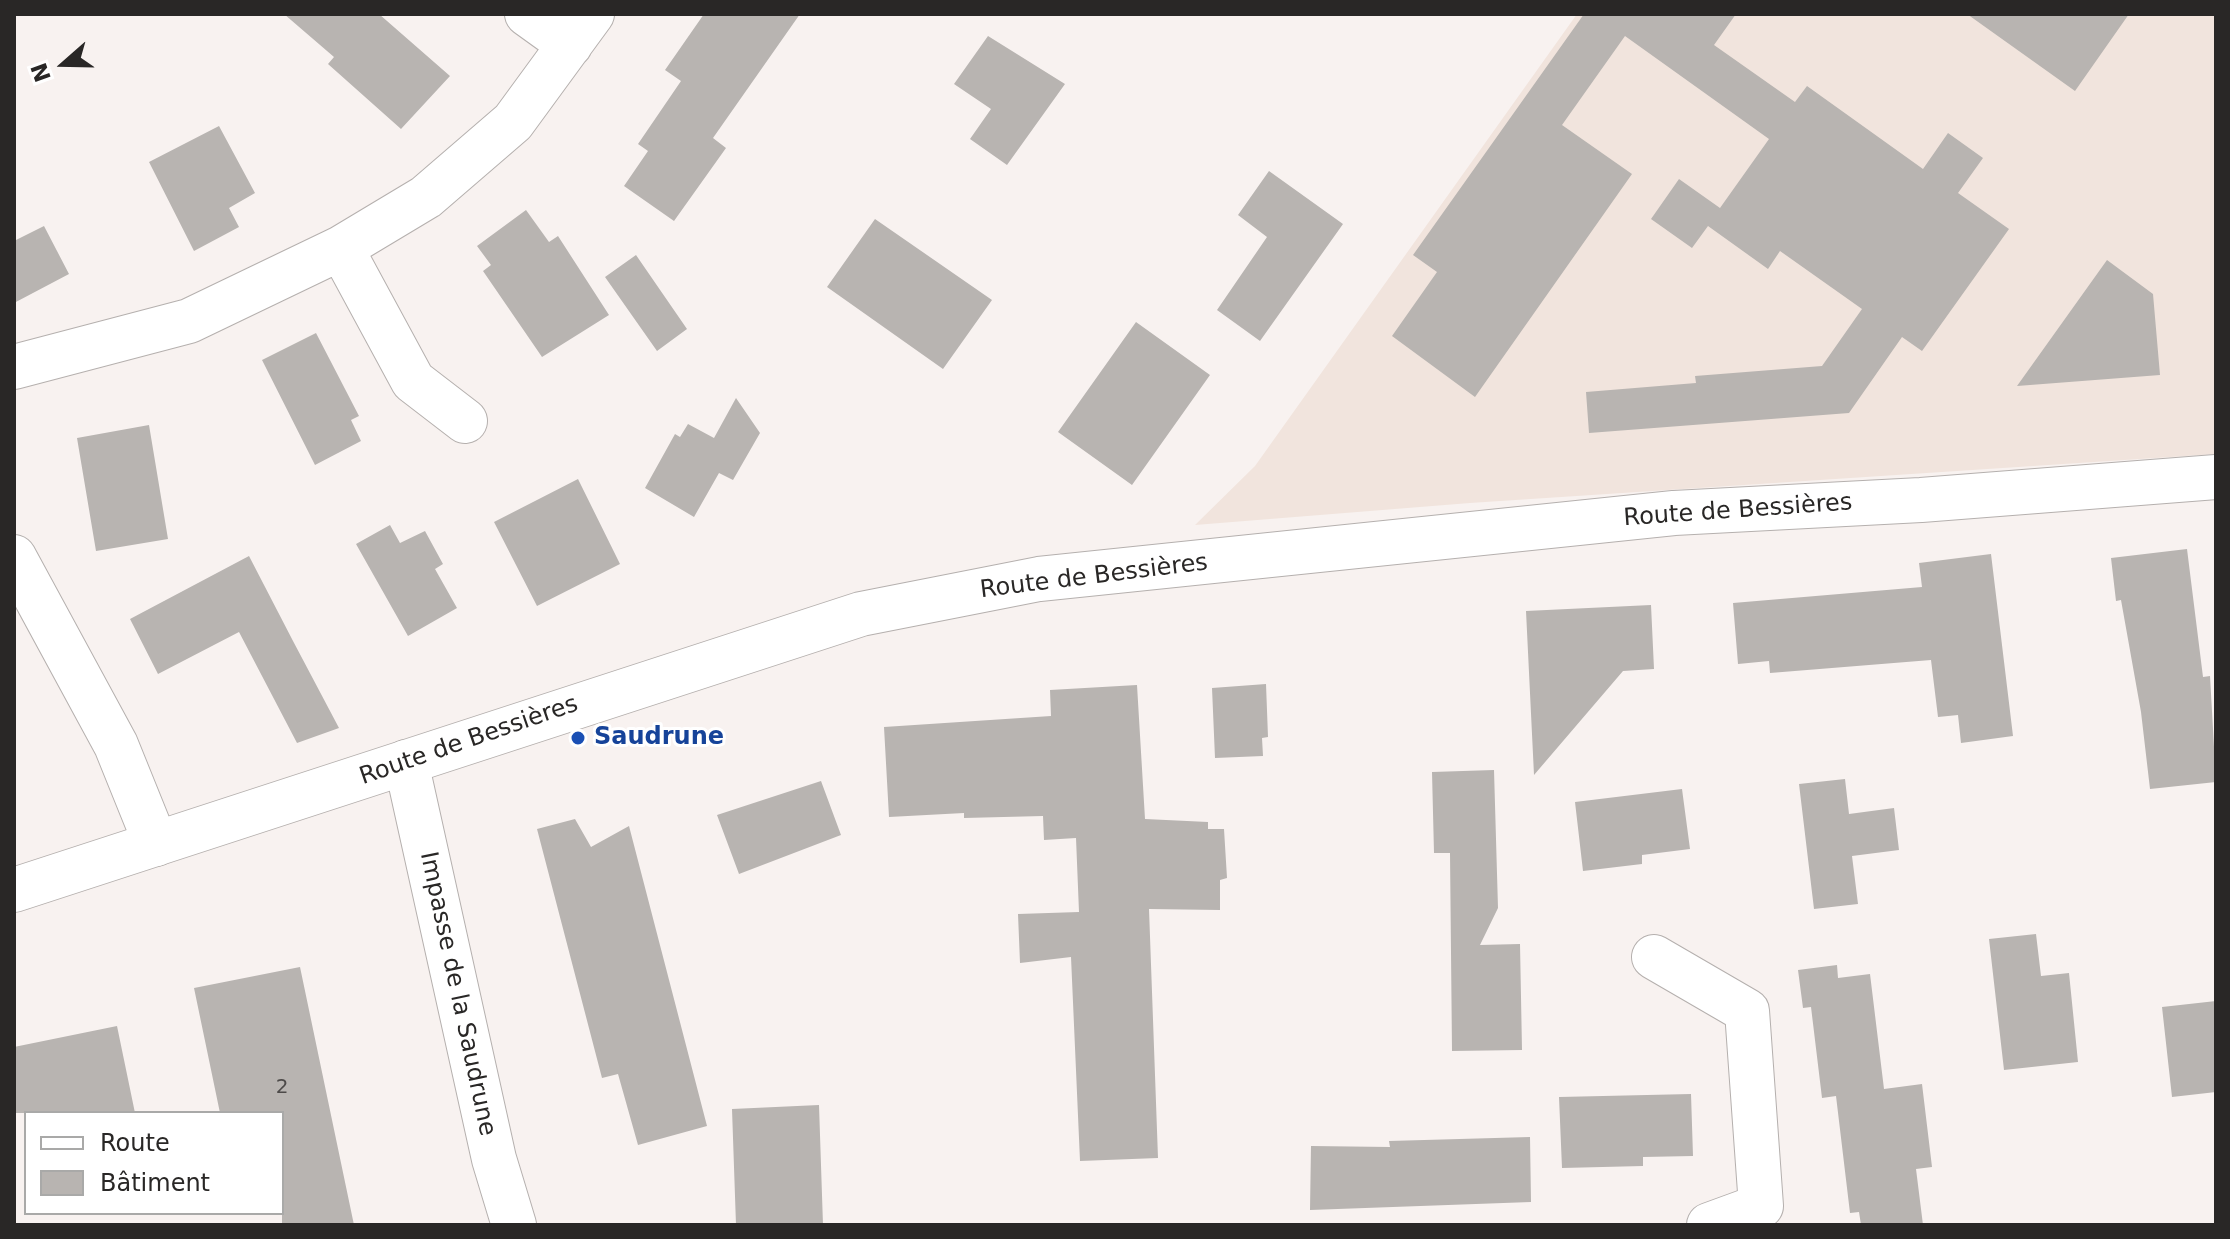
<!DOCTYPE html>
<meta charset="utf-8">
<style>
body{margin:0}
#map{position:relative;width:2230px;height:1239px;overflow:hidden;background:#f8f2f0;font-family:"DejaVu Sans",sans-serif}
canvas{display:block}
.frame{position:absolute;inset:0;border:16px solid #292726;pointer-events:none}
.legend{position:absolute;left:24px;top:1111px;width:260px;height:104px;box-sizing:border-box;background:#fff;border:2px solid #a9a9a8;margin:0;padding:10px 14px;list-style:none;font-size:24px;color:#292726}
.legend li{display:flex;align-items:center;gap:16px;height:40px}
.legend b{width:40px;border:2px solid #a9a9a8}
.north{position:absolute;left:24px;top:24px;width:80px;height:80px;-webkit-text-stroke:6px #fff;paint-order:stroke;rotate:250deg;font-size:22px;font-weight:700;line-height:32px;text-align:center;color:#292726}
.north::after{content:'';display:block;margin:auto;width:28px;height:36px;background:#292726;clip-path:polygon(50% 0,100% 100%,50% 72%,0 100%)}
</style>
<div id="map">
<canvas width="2230" height="1239"></canvas>
<div class="frame"></div>
<ul class="legend">
<li><b style="height:10px;background:#fff"></b>Route</li>
<li><b style="height:22px;background:#b8b4b1"></b>Bâtiment</li>
</ul>
<div class="north">N</div>
</div>
<script>
const ctx = document.querySelector('canvas').getContext('2d');
ctx.lineJoin = 'round';
function fillPath(path, color) { ctx.fillStyle = color; ctx.fill(path, 'evenodd'); }
function strokePath(path, color, width, dash) { ctx.strokeStyle = color; ctx.lineWidth = width; ctx.lineCap = dash ? 'butt' : 'round'; ctx.setLineDash(dash || []); ctx.stroke(path); }
function label(font, color, halo, rows, align = 'center') {
  ctx.font = font + ' "DejaVu Sans",sans-serif'; ctx.lineWidth = 6; ctx.setLineDash([]); ctx.textBaseline = 'middle'; ctx.strokeStyle = halo; ctx.fillStyle = color; for (const [text, x, y, turn = 0] of rows) {
    ctx.save(); ctx.translate(x, y); ctx.rotate((+turn || 0) * Math.PI / 180); ctx.textAlign = isNaN(turn) ? turn : align; if (halo) ctx.strokeText(text, 0, 0); ctx.fillText(text, 0, 0); ctx.restore();
  }
}
const built = new Path2D(`
 M 1577,14 L 2216,14 L 2216,454 L 1470,503 L 1195,525 L 1255,466 Z`);
const building = new Path2D(`
 M 284,14 L 379,14 L 450,76 L 401,129 L 328,64 L 334,57 Z
 M 704,14 L 800,14 L 713,138 L 726,148 L 674,221 L 624,186 L 648,151 L 638,144 L 681,81 L 665,70 Z
 M 1584,14 L 1736,14 L 1714,45 L 1795,102 L 1807,86 L 1923,169 L 1948,133 L 1983,158 L 1958,193 L 2009,229 L 1922,351 L 1902,337 L 1849,413 L 1589,433 L 1586,392 L 1696,383 L 1695,376 L 1822,366 L 1862,309 L 1780,251 L 1768,269 L 1708,226 L 1692,248 L 1651,219 L 1679,179 L 1720,208 L 1769,139 L 1625,36 L 1562,125 L 1632,174 L 1475,397 L 1392,336 L 1437,272 L 1413,255 Z
 M 1967,14 L 2129,14 L 2075,91 Z
 M 988,36 L 1065,84 L 1007,165 L 970,139 L 991,109 L 954,84 Z
 M 219,126 L 255,193 L 229,208 L 239,227 L 194,251 L 149,162 Z
 M 1269,171 L 1343,224 L 1260,341 L 1217,310 L 1267,237 L 1238,215 Z
 M 526,210 L 549,242 L 558,236 L 609,315 L 542,357 L 483,271 L 491,265 L 477,246 Z
 M 875,219 L 992,300 L 943,369 L 827,287 Z
 M 44,226 L 69,274 L 14,303 L 14,241 Z
 M 636,255 L 687,329 L 657,351 L 605,277 Z
 M 2107,260 L 2153,294 L 2160,375 L 2017,386 Z
 M 1136,322 L 1210,375 L 1132,485 L 1058,432 Z
 M 316,333 L 359,416 L 351,420 L 361,441 L 315,465 L 262,360 Z
 M 736,398 L 760,433 L 733,480 L 719,473 L 694,517 L 645,488 L 675,434 L 680,437 L 688,424 L 714,438 Z
 M 149,425 L 168,539 L 96,551 L 77,438 Z
 M 578,479 L 620,564 L 537,606 L 494,522 Z
 M 390,525 L 400,543 L 425,531 L 443,564 L 435,569 L 457,608 L 408,636 L 356,544 Z
 M 2187,549 L 2203,677 L 2210,676 L 2216,782 L 2150,789 L 2141,712 L 2121,600 L 2116,601 L 2111,558 Z
 M 1991,554 L 2013,736 L 1961,743 L 1958,715 L 1938,717 L 1931,660 L 1770,673 L 1769,661 L 1738,664 L 1733,603 L 1922,587 L 1919,563 Z
 M 249,556 L 293,641 L 339,728 L 297,743 L 239,632 L 158,674 L 130,619 Z
 M 1651,605 L 1654,669 L 1623,671 L 1534,775 L 1526,611 Z
 M 1266,684 L 1268,737 L 1262,738 L 1263,756 L 1215,758 L 1212,688 Z
 M 1137,685 L 1145,819 L 1208,822 L 1208,829 L 1224,829 L 1227,878 L 1220,880 L 1220,910 L 1149,909 L 1158,1158 L 1080,1161 L 1071,957 L 1020,963 L 1018,914 L 1079,912 L 1076,838 L 1044,840 L 1043,816 L 964,818 L 964,813 L 889,817 L 884,727 L 1051,716 L 1050,690 Z
 M 1494,770 L 1498,908 L 1480,945 L 1520,944 L 1522,1050 L 1452,1051 L 1450,853 L 1434,853 L 1432,772 Z
 M 1845,779 L 1849,814 L 1894,808 L 1899,850 L 1852,856 L 1858,904 L 1814,909 L 1799,784 Z
 M 821,781 L 841,835 L 739,874 L 717,815 Z
 M 1682,789 L 1690,849 L 1642,855 L 1642,864 L 1583,871 L 1575,802 Z
 M 575,819 L 591,847 L 629,826 L 707,1126 L 638,1145 L 618,1074 L 602,1078 L 537,829 Z
 M 2036,934 L 2041,976 L 2069,973 L 2078,1062 L 2004,1070 L 1989,939 Z
 M 1837,965 L 1838,978 L 1870,974 L 1884,1089 L 1922,1084 L 1932,1167 L 1916,1169 L 1923,1225 L 1861,1225 L 1859,1212 L 1850,1213 L 1836,1096 L 1822,1098 L 1811,1007 L 1803,1008 L 1798,970 Z
 M 300,967 L 354,1225 L 282,1225 L 282,1113 L 220,1113 L 194,988 Z
 M 2216,1001 L 2216,1092 L 2172,1097 L 2162,1007 Z
 M 117,1026 L 135,1113 L 14,1113 L 14,1047 Z
 M 1691,1094 L 1693,1156 L 1643,1157 L 1643,1166 L 1562,1168 L 1559,1097 Z
 M 819,1105 L 823,1225 L 736,1225 L 732,1109 Z
 M 1530,1137 L 1531,1202 L 1310,1210 L 1311,1146 L 1390,1147 L 1389,1141 Z`);
const minor = new Path2D(`
 M 527,14 L 570,45
 M 341,248 L 413,381 L 465,421
 M 14,367 L 189,321 L 341,248 L 426,197 L 513,122 L 592,14
 M 14,557 L 116,745 L 156,844
 M 406,762 L 494,1159 L 514,1225
 M 1654,957 L 1747,1011 L 1761,1206 L 1709,1225`);
const secondary = new Path2D(`
 M 14,890 L 861,614 L 1039,579 L 1674,513 L 1921,500 L 2216,477`);
const markers = [
 [578,738,8,"#1a4fb4"]
];
const numberNames = [
 ["2",282,1088]
];
const streetNames = [
 ["Route de Bessières",1738,511,-4],
 ["Route de Bessières",1094,577,-7],
 ["Route de Bessières",469,741,-19],
 ["Impasse de la Saudrune",457,994,78]
];
const transitNames = [
 ["Saudrune",594,738]
];
fillPath(built, '#f1e4dd');
fillPath(building, '#b8b4b1');
strokePath(minor, '#b5b0ae', 46);
strokePath(secondary, '#b5b0ae', 46);
strokePath(minor, '#fff', 44);
strokePath(secondary, '#fff', 44);
for (const [x, y, r, color] of markers) { const dot = new Path2D(); dot.arc(x, y, r, 0, 2 * Math.PI); ctx.fillStyle = color; ctx.fill(dot); strokePath(dot, '#fff', 3); }
label('20px', '#4d4a49', null, numberNames);
label('24px', '#292726', '#fff', streetNames);
label('bold 24px', '#164399', '#fff', transitNames, 'left');
</script>
